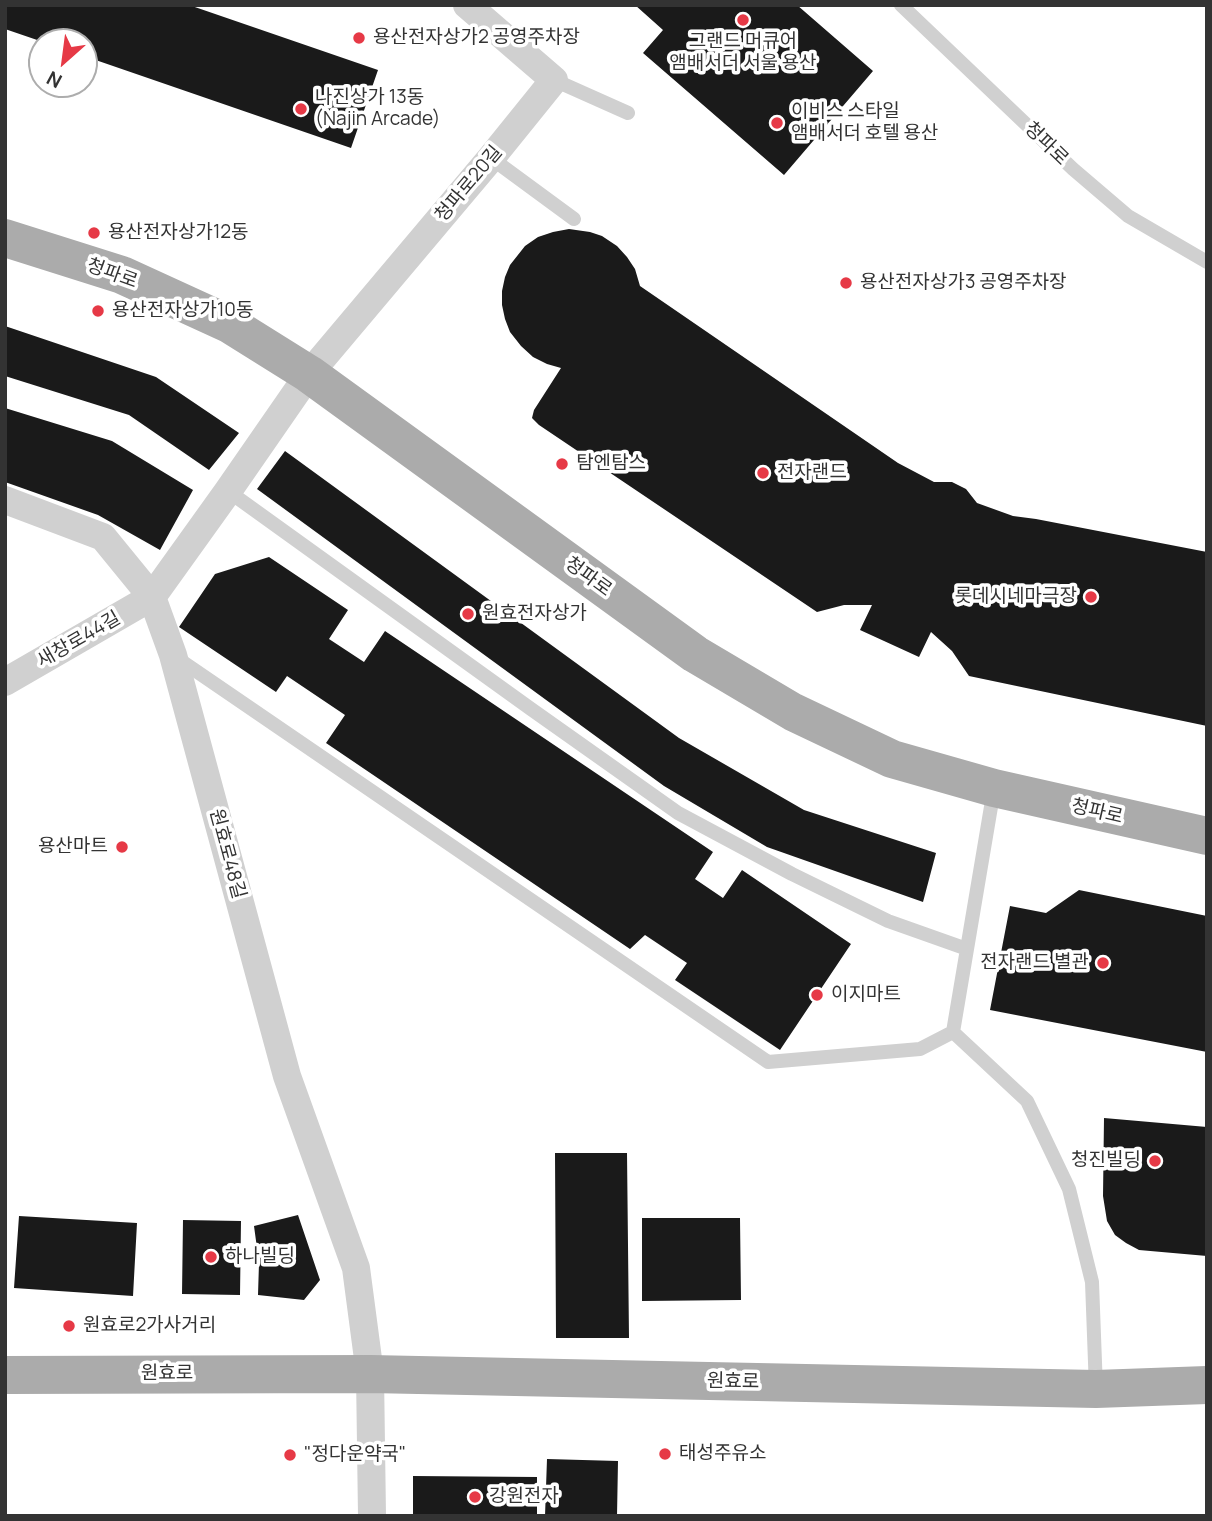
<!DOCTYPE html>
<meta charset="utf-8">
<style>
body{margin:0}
#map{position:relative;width:1212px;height:1521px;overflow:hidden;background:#fff;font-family:Manrope,sans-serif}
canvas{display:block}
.frame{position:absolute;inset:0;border:7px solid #333;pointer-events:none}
.north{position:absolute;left:28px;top:28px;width:70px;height:70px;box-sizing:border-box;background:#fff;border:2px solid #adadad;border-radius:50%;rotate:208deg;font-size:19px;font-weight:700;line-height:28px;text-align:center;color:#333}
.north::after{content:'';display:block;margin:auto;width:24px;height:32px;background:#e63946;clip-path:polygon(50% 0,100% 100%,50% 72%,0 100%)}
</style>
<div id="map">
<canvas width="1212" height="1521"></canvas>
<div class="frame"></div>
<div class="north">N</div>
</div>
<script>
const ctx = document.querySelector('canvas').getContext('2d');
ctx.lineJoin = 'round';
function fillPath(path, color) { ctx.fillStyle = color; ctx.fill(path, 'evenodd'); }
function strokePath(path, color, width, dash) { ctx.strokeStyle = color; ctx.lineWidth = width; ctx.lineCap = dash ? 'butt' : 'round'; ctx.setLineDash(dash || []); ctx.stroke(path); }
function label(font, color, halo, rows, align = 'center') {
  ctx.font = font + ' Manrope,"Noto Sans KR",sans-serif'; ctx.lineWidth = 7; ctx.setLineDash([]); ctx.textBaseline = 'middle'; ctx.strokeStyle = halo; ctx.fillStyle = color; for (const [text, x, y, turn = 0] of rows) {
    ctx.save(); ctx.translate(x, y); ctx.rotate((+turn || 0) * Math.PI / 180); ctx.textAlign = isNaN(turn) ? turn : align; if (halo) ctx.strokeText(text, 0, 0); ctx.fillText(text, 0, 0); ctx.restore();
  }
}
const building = new Path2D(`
 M 5,5 L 189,5 L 378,70 L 351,148 L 84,56 L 84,42 L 43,42 L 5,29 Z
 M 635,5 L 797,5 L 873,71 L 784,175 L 643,53 L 663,30 Z
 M 569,229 L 590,232 L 602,236 L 617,246 L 627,257 L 635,269 L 640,286 L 898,463 L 934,482 L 952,482 L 966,489 L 977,503 L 1013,516 L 1036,519 L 1207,552 L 1207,726 L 969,676 L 952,651 L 931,632 L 919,657 L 860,630 L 872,605 L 844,605 L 817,612 L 539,425 L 532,418 L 534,410 L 561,368 L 547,364 L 533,357 L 521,346 L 510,332 L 505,319 L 502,305 L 502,291 L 505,277 L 510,265 L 525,246 L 538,237 L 553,232 Z
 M 5,326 L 156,377 L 239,433 L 209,470 L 129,415 L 5,376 Z
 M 5,408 L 112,441 L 193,490 L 160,550 L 98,515 L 5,482 Z
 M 285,451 L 679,738 L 804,810 L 936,853 L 923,902 L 767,847 L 664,786 L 257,489 Z
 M 269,557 L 348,610 L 329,639 L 364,662 L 385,631 L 713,852 L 695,879 L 723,898 L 742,870 L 851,944 L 780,1050 L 675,980 L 687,963 L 645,935 L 630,949 L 326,743 L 345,715 L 287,676 L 276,692 L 179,627 L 215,574 Z
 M 1079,890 L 1207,916 L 1207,1052 L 990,1010 L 1010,906 L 1046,913 Z
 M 1104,1118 L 1207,1127 L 1207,1256 L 1139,1250 L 1126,1243 L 1115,1235 L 1107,1221 L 1103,1196 Z
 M 555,1153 L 627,1153 L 629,1338 L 556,1338 Z
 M 298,1215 L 320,1280 L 304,1300 L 258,1295 L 259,1263 L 254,1226 Z
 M 19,1216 L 137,1223 L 133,1296 L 14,1288 Z
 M 642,1218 L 740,1218 L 741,1300 L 642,1301 Z
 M 183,1220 L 241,1221 L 240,1295 L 182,1294 Z
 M 547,1459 L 618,1461 L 617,1516 L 545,1516 Z
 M 413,1476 L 537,1477 L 537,1516 L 413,1516 Z`);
const lane = new Path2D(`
 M 901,5 L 1073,169 L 1128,216 L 1207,262
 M 554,80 L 628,113
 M 491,158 L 574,219
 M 228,491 L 531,709 L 678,813 L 792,874 L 888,921 L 967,949
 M 177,658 L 768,1062 L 920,1049 L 953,1032
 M 953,1032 L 1027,1101 L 1069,1189 L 1092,1282 L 1096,1389
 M 953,1032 L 994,789`);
const street = new Path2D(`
 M 5,500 L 103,537 L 152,597 L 173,655 L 287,1076 L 356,1268 L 370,1374 L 372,1516
 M 5,682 L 152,597 L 228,491 L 309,374 L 491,158 L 554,80 L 467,5`);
const primary = new Path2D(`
 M 5,238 L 122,275 L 229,324 L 309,374 L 695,654 L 793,712 L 892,759 L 994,788 L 1207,836
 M 5,1375 L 370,1374 L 1096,1389 L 1207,1385`);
const markers = [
 [743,20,7,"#e63946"],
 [359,38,7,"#e63946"],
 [301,109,7,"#e63946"],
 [777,123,7,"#e63946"],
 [94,233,7,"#e63946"],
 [846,283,7,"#e63946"],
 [98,311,7,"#e63946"],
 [562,464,7,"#e63946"],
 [763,473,7,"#e63946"],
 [1091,597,7,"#e63946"],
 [468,614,7,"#e63946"],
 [122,847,7,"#e63946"],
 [1103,963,7,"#e63946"],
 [817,995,7,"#e63946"],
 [1155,1161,7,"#e63946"],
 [211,1257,7,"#e63946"],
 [69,1326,7,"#e63946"],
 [665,1454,7,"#e63946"],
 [290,1455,7,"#e63946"],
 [475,1497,7,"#e63946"]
];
const poiNames = [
 ["용산전자상가2 공영주차장",373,38],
 ["그랜드 머큐어",743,42,"center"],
 ["앰배서더 서울 용산",743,64,"center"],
 ["나진상가 13동",315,98],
 ["(Najin Arcade)",315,120],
 ["이비스 스타일",791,112],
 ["앰배서더 호텔 용산",791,134],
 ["용산전자상가12동",108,233],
 ["용산전자상가3 공영주차장",860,283],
 ["용산전자상가10동",112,311],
 ["탐엔탐스",576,464],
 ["전자랜드",777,473],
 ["롯데시네마극장",1077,597,"right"],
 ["원효전자상가",482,614],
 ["용산마트",108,847,"right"],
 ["전자랜드 별관",1089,963,"right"],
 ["이지마트",831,995],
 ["청진빌딩",1141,1161,"right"],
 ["하나빌딩",225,1257],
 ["원효로2가사거리",83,1326],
 ["태성주유소",679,1454],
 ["\"정다운약국\"",304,1455],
 ["강원전자",489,1497]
];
const streetNames = [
 ["청파로",1046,144,44],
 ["청파로20길",469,184,-50],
 ["청파로",112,274,20],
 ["청파로",588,577,36],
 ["새창로44길",79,640,-30],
 ["청파로",1097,812,13],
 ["원효로48길",227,854,75],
 ["원효로",167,1374],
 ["원효로",733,1382,1]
];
fillPath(building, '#1a1a1a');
strokePath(lane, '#d0d0d0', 14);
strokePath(street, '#d0d0d0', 28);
strokePath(primary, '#ababab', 38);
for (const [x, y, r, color] of markers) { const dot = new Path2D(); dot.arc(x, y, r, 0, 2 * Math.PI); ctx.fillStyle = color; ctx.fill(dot); strokePath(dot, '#fff', 2.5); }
label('19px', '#333', '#fff', poiNames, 'left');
label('19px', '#333', '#fff', streetNames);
</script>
